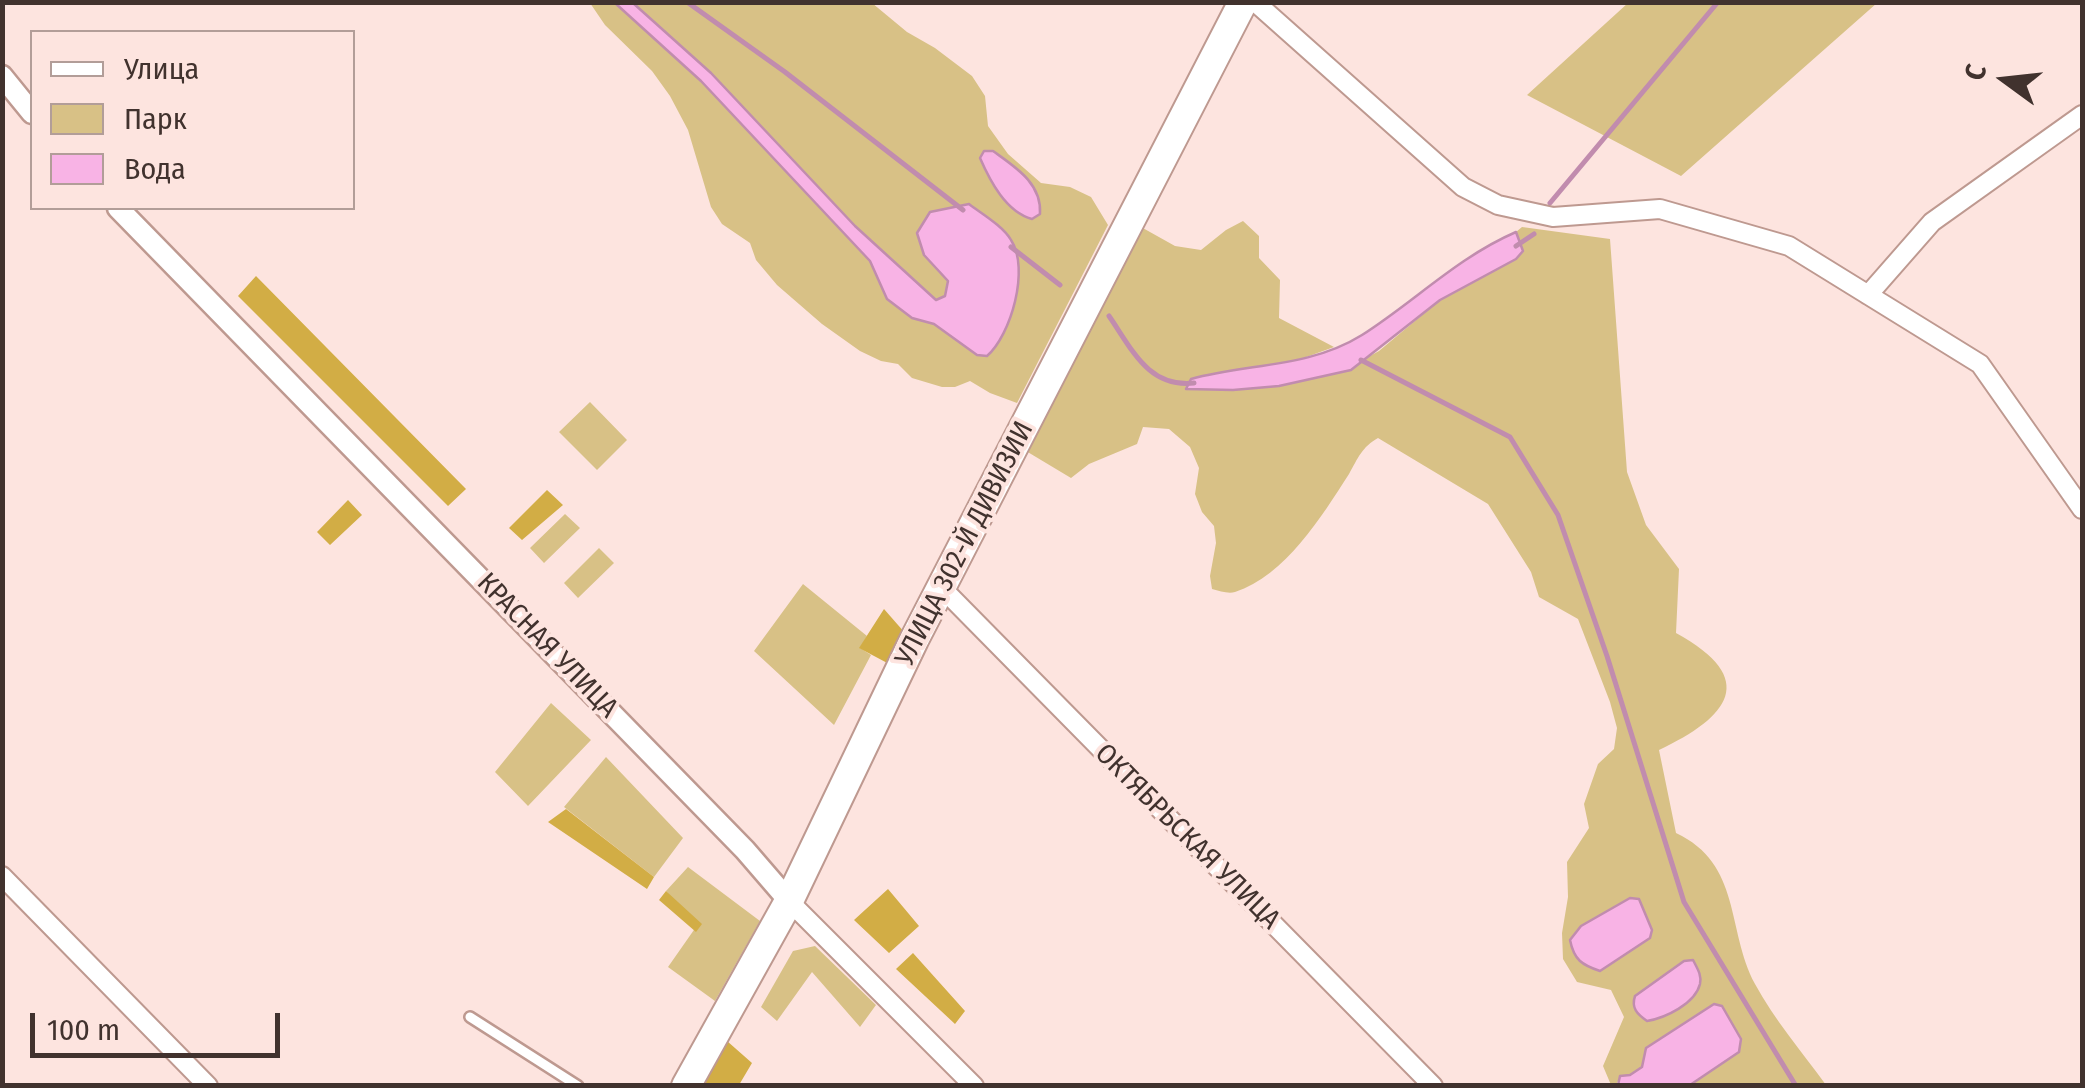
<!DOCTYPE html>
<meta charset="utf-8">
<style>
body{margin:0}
#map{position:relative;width:2085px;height:1088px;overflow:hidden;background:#fde4df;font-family:"Fira Sans Condensed",sans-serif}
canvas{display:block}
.frame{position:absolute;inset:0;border:5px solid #41322e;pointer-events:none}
.legend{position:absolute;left:30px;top:30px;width:325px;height:180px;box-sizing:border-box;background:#fde4df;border:2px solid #b29d98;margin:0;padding:12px 18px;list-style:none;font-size:30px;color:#41322e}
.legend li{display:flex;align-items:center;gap:20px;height:50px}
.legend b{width:50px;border:2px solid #b29d98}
.north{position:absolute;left:1955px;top:30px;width:100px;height:100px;-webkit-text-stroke:8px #fde4df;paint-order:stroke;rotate:285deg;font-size:28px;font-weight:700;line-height:40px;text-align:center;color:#41322e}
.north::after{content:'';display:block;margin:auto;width:35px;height:45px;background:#41322e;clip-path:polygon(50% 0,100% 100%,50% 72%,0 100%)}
.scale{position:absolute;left:30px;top:1013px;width:250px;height:45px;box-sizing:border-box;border:5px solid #41322e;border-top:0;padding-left:12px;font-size:30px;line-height:35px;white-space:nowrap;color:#41322e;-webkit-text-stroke:8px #fde4df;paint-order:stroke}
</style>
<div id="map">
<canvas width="2085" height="1088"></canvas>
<div class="frame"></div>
<ul class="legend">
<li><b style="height:12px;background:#fff"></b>Улица</li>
<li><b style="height:28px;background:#d8c186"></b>Парк</li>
<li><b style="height:28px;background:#f8b3e5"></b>Вода</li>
</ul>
<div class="north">С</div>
<div class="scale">100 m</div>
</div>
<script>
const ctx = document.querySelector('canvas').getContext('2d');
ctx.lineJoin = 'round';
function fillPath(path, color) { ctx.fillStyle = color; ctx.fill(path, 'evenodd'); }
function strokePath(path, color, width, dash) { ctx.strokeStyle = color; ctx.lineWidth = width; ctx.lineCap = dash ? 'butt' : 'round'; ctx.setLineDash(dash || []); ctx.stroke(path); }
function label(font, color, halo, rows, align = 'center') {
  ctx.font = font + ' "Fira Sans Condensed",sans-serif'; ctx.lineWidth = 8; ctx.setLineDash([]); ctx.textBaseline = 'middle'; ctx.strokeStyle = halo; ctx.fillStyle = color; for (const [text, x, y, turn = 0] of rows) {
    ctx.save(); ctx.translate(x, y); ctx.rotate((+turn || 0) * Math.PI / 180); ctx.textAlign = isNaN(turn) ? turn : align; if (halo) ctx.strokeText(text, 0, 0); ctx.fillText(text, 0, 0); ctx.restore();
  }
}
const green = new Path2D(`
 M 590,3 L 872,3 L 907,32 L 935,48 L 972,76 L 985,96 L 988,126 L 1008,154 L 1041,183 L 1070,187 L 1091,197 L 1108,225 L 1017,403 L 990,393 L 970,381 L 955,387 L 942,387 L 912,378 L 898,364 L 881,361 L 860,351 L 822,324 L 777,285 L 756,260 L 750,243 L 722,224 L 711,207 L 688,130 L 670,96 L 652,71 L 605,25 Z
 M 1628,3 L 1628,2 L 1877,3 L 1681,176 L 1527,95 Z
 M 1243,221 L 1259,236 L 1259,258 L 1280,280 L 1279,318 L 1334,347 L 1287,364 L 1192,379 L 1187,389 L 1233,390 L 1279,386 L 1315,376 L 1339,373 L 1379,351 L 1440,300 L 1516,259 L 1523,251 L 1516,232 L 1522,227 L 1610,239 L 1627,472 L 1646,525 L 1679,569 L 1676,633 C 1760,679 1729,717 1659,750 L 1676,833 C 1742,864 1726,929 1755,984 C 1774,1019 1802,1052 1826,1085 L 1690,1085 L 1739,1052 L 1643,1067 L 1617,1082 L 1618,1085 L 1611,1085 L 1603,1066 L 1624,1017 L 1611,990 L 1577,982 L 1563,959 L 1562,933 L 1568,897 L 1567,862 L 1589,828 L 1584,804 L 1598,764 L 1614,749 L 1617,728 L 1610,702 L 1578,619 L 1539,597 L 1531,572 L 1488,504 L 1378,438 C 1362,447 1358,458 1349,474 C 1322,516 1285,576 1235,592 C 1228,594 1220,591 1212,589 L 1210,576 L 1216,543 L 1214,526 L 1202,512 L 1195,494 L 1199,468 L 1190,447 L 1169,429 L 1143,427 L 1137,444 L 1089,464 L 1071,478 L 1026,451 L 1141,227 L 1175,246 L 1201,250 L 1226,230 Z
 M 590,402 L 627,440 L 597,470 L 559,432 Z
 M 565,514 L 580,528 L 544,563 L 530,548 Z
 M 599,548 L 614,563 L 578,598 L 564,583 Z
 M 803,584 L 867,636 L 860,648 L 871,655 L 834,725 L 754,651 Z
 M 551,703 L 591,740 L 528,806 L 495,772 Z
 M 606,757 L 683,838 L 654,877 L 564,807 Z
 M 688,867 L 760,921 L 715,1001 L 668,967 L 696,927 L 666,891 Z
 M 815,946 L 876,1005 L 860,1027 L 812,972 L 777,1021 L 761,1007 L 793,951 Z`);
const forest = new Path2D(`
 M 256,276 L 466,489 L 448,506 L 238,296 Z
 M 547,490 L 563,505 L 522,540 L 509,528 Z
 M 348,500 L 362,515 L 330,545 L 317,532 Z
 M 884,609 L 905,633 L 891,665 L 859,648 Z
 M 566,809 L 654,877 L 647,889 L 548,822 Z
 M 888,889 L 919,926 L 889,953 L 854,920 Z
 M 666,891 L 702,924 L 696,932 L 659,900 Z
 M 913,953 L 965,1011 L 955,1024 L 896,969 Z
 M 727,1041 L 752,1063 L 739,1085 L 699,1086 Z`);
const water = new Path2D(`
 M 615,3 L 633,3 L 711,73 L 855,226 L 936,300 L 945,296 L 948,281 L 924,255 L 917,233 L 930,212 L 969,204 C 982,214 1003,226 1011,240 C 1030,269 1011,335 987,356 L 977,355 L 934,324 L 912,318 L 887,299 L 870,261 L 701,81 Z
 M 984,151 L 993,151 C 1015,167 1042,183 1040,214 L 1032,219 C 1006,212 990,181 980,158 Z
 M 1516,232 L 1523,251 L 1516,259 L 1440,300 L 1351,370 L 1279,386 L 1233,390 L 1186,389 L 1191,379 C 1249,363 1309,368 1362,335 C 1414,302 1458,257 1516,232 Z
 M 1630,898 L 1639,899 L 1652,930 L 1650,938 L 1600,971 C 1582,965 1574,960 1570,940 L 1581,926 Z
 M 1693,960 C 1697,968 1702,975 1700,984 C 1695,1004 1665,1018 1647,1021 C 1637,1014 1631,1008 1635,996 L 1684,961 Z
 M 1714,1004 L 1722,1006 L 1741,1039 L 1739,1052 L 1690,1085 L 1618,1085 L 1620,1076 L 1630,1075 L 1642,1067 L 1646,1048 Z`);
const stream = new Path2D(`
 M 687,2 L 785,72 L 963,210
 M 1550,203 L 1718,2
 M 1516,246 L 1534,234
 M 1011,247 L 1060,285
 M 1109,316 C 1132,349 1148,388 1194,383
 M 1361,360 L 1510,437 L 1558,515 L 1607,656 L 1684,902 L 1796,1086`);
const service = new Path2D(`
 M 470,1017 L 578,1086`);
const minor = new Path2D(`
 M 1255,2 L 1463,187 L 1498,205 L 1553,217 L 1660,209 L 1789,246 L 1980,364 L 2082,509
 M 1868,295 L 1932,222 L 2082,115
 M 942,588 L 1433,1086
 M 2,876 L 208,1086
 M 789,901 L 974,1086`);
const tertiary = new Path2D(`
 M 2,76 L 32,113
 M 118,208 L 745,850 L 789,901`);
const primary = new Path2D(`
 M 686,1086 L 789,901 L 914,640 L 1243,2`);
const streetNames = [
 ["УЛИЦА 302-Й ДИВИЗИИ",965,544,-63],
 ["КРАСНАЯ УЛИЦА",547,646,46],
 ["ОКТЯБРЬСКАЯ УЛИЦА",1187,837,45]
];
fillPath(green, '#d8c186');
fillPath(forest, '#d2ad45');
fillPath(water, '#f8b3e5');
strokePath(water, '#c18cae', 2.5);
strokePath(stream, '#c18cae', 5);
strokePath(service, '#be9990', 14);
strokePath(minor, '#be9990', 22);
strokePath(tertiary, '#be9990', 25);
strokePath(primary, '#be9990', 32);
strokePath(service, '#fff', 9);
strokePath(minor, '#fff', 18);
strokePath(tertiary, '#fff', 20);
strokePath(primary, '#fff', 28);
label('28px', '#41322e', '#fde4df', streetNames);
</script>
